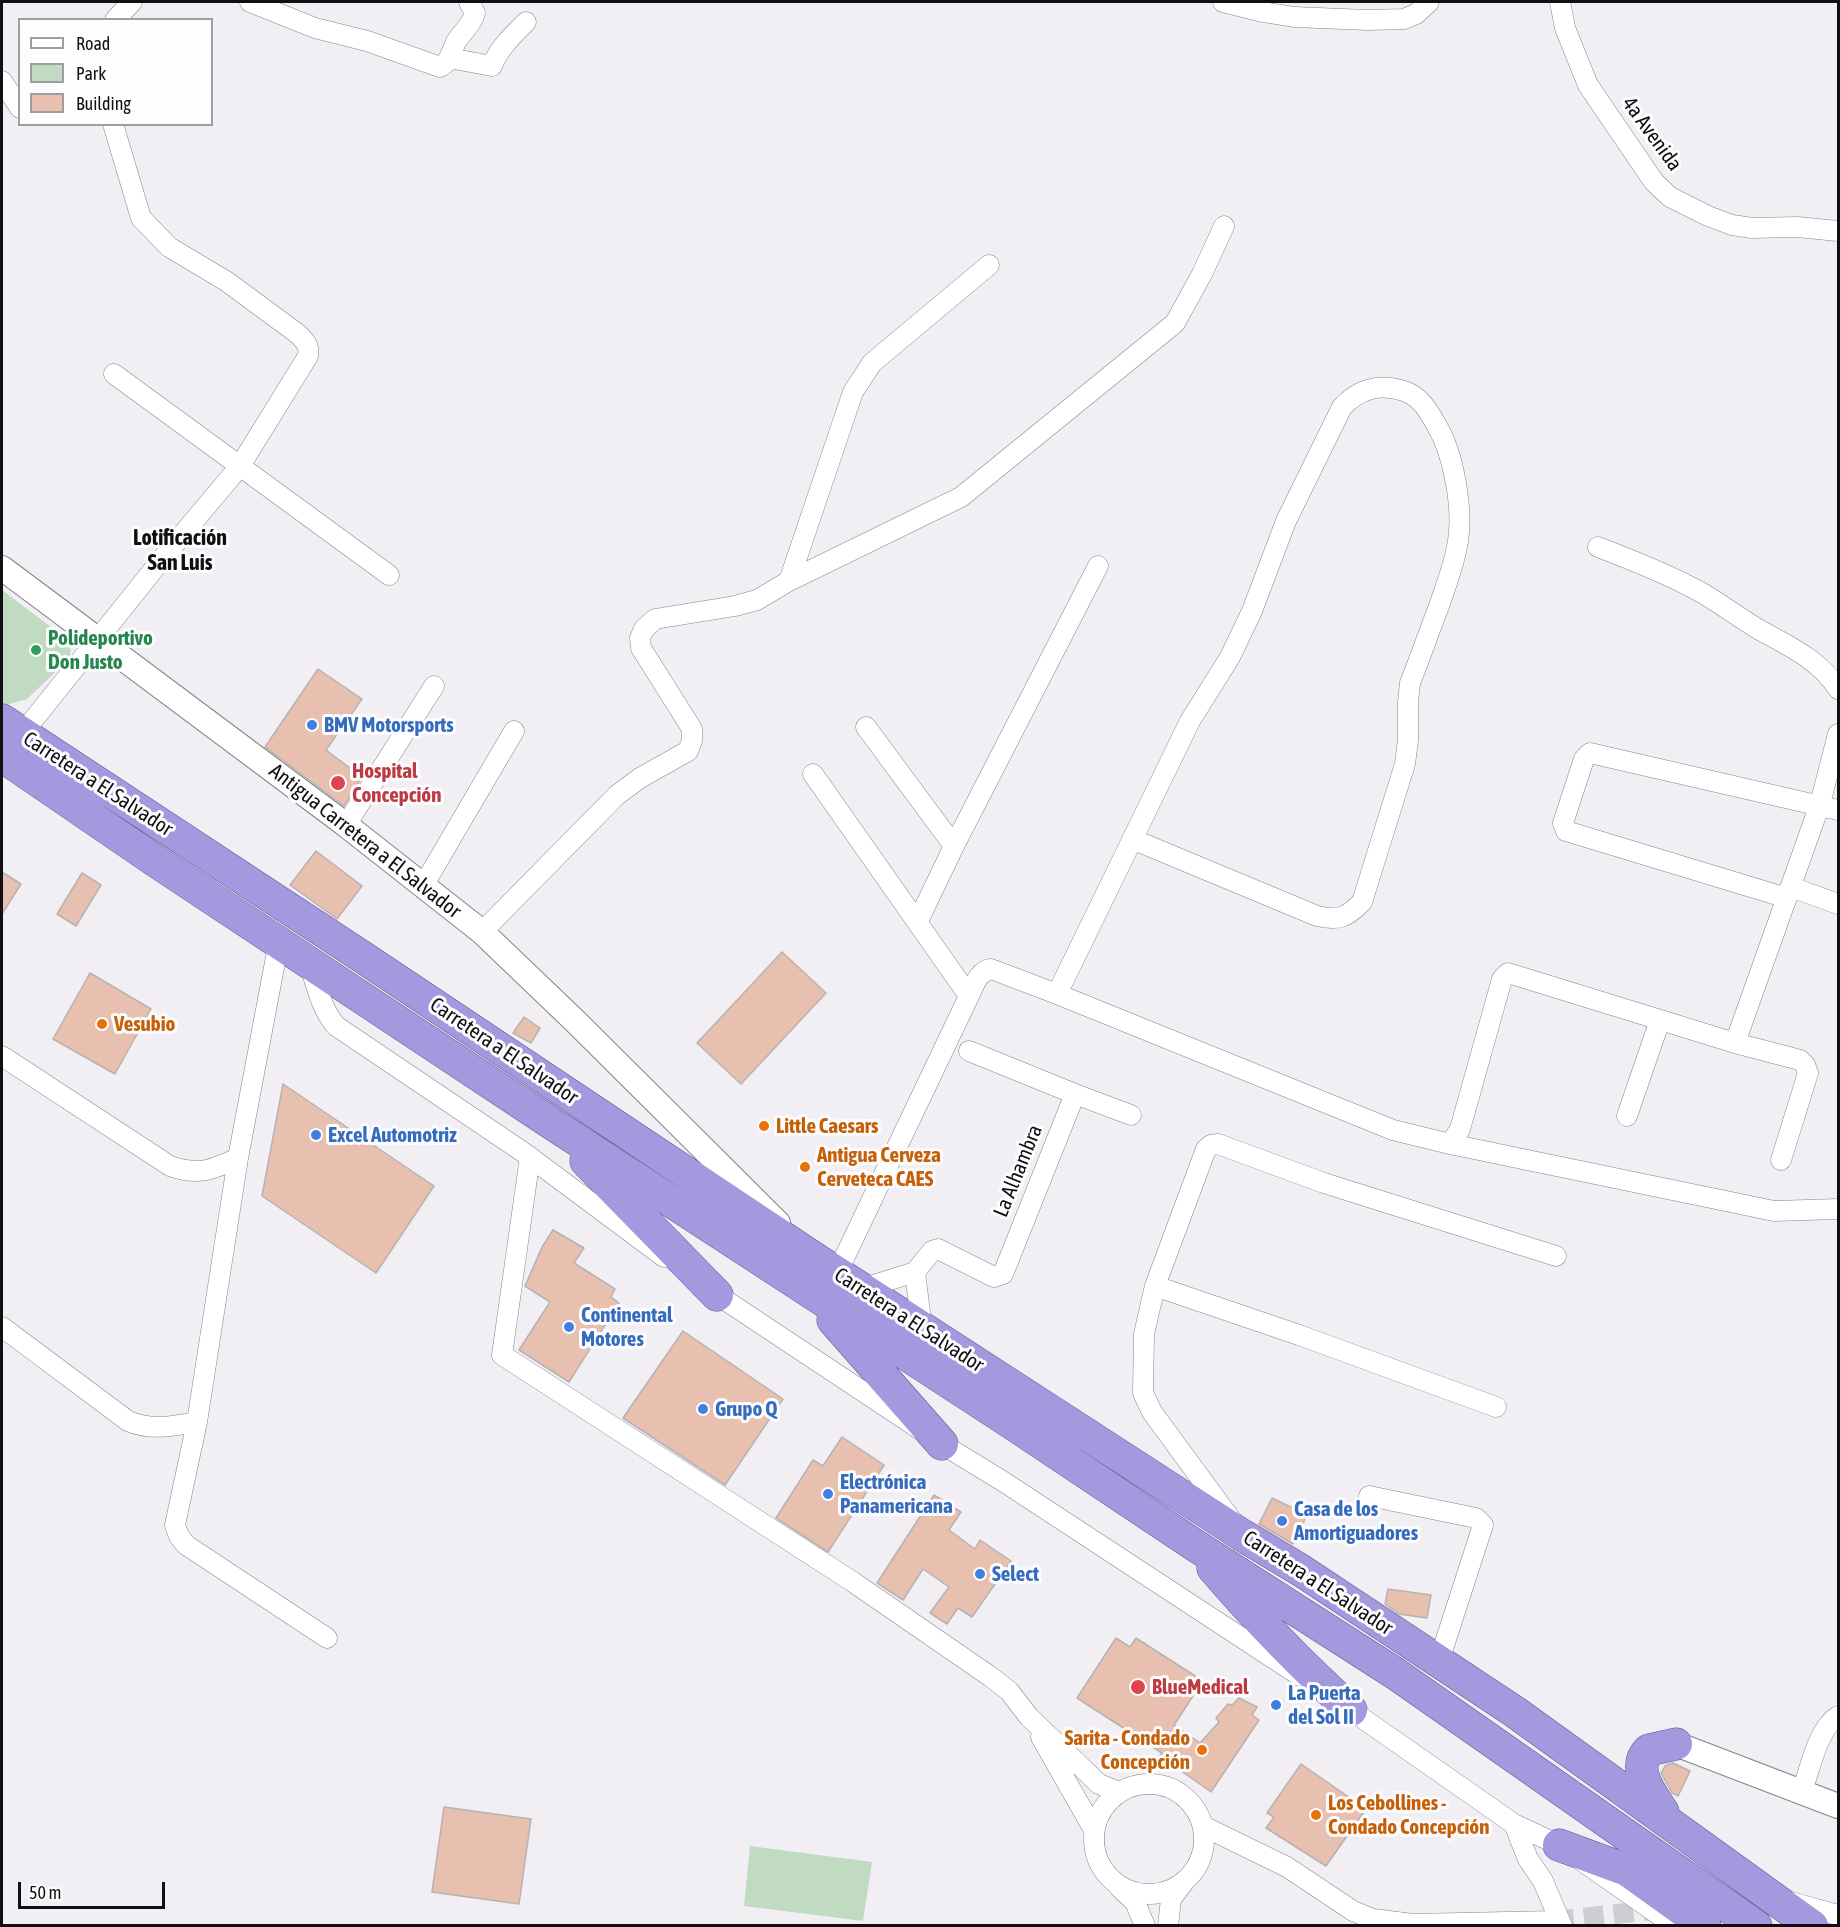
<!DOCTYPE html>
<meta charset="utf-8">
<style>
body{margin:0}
#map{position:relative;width:1840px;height:1927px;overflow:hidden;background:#f1eff4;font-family:"Asap Condensed",sans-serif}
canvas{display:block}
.frame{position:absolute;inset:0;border:3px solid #100f11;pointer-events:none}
.legend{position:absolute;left:18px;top:18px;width:195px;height:108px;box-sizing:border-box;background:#fdfdff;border:2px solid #9e9ea0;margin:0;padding:8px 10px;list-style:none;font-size:18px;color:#100f11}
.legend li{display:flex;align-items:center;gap:12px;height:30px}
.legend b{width:30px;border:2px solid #9e9ea0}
.scale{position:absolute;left:18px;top:1882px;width:147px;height:27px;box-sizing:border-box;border:3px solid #100f11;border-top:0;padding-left:8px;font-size:18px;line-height:21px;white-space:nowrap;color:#100f11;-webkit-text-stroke:4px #fdfdff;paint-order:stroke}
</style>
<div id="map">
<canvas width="1840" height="1927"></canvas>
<div class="frame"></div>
<ul class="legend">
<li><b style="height:8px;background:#fff"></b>Road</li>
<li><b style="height:16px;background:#c1dbc3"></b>Park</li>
<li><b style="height:16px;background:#e7c0af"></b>Building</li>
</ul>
<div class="scale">50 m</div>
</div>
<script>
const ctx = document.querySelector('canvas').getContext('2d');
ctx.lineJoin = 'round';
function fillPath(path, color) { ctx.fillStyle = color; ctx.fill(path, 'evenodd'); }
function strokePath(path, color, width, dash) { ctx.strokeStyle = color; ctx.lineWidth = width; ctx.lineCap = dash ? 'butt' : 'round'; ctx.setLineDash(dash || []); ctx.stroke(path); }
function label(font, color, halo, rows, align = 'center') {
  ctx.font = font + ' "Asap Condensed",sans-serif'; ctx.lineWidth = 6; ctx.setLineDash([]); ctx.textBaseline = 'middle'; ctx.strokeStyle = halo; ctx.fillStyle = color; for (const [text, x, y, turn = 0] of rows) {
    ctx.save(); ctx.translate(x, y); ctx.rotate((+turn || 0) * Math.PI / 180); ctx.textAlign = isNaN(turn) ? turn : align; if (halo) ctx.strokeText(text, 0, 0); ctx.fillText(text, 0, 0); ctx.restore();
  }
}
const green = new Path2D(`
 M 2,590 L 71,642 L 70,658 L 27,699 L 3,706 Z
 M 750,1846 L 872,1862 L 863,1921 L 744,1906 Z`);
const building = new Path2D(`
 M 318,669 L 362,699 L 326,750 L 362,777 L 344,806 L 265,747 Z
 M 316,851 L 362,886 L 337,919 L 290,885 Z
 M 2,872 L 21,884 L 2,914 Z
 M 82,873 L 101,885 L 76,926 L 57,914 Z
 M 782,952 L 826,993 L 741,1084 L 697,1043 Z
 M 90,973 L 151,1009 L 115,1074 L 53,1039 Z
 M 524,1017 L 540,1028 L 531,1043 L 513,1033 Z
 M 283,1084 L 434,1186 L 376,1273 L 262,1196 Z
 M 553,1230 L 584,1248 L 574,1263 L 615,1289 L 611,1297 L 619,1303 L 569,1382 L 519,1350 L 550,1302 L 525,1286 L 542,1247 Z
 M 683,1331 L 783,1399 L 725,1485 L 623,1418 Z
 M 842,1437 L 884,1465 L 828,1552 L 776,1518 L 813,1460 L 823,1466 Z
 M 934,1495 L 961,1512 L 949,1530 L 975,1549 L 980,1540 L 1011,1561 L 972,1617 L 958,1608 L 947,1624 L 930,1613 L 949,1587 L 923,1569 L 903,1600 L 877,1583 Z
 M 1272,1498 L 1307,1515 L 1293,1544 L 1259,1524 Z
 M 1388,1589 L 1431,1595 L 1427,1618 L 1399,1614 L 1385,1604 Z
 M 1116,1638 L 1130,1647 L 1136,1638 L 1203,1681 L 1174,1725 L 1200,1743 L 1219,1722 L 1216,1718 L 1228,1704 L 1232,1705 L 1239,1698 L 1257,1707 L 1252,1715 L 1259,1720 L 1211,1792 L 1160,1756 L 1162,1753 L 1077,1698 Z
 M 1673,1763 L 1690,1771 L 1678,1796 L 1672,1793 L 1661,1773 L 1666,1765 Z
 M 1301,1764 L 1366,1809 L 1326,1866 L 1266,1828 L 1274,1817 L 1267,1813 Z
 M 444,1807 L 531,1819 L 519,1904 L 432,1892 Z`);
const minorTunnel = new Path2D(`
 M 1554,1921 L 1663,1909`);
const minor = new Path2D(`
 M 250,2 L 315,28 L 367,41 L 440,67 C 450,62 451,52 456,42 C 462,32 472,25 475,13 L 469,2
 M 1223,2 L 1263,12 L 1294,17 L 1368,20 L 1404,19 L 1416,14 L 1429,2
 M 1560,2 L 1565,28 L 1588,85 L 1654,182 L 1670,197 L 1708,216 L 1732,225 L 1752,228 L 1797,227 L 1838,231
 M 115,20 L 132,2
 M 449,58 L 492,66 C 498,49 513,35 526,22
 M 2,81 L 20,108
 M 114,374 L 389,575
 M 1598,547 C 1634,561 1670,575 1704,594 C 1722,605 1740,618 1758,629 C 1787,645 1820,660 1838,689
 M 789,581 L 853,392 L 872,363 L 989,265
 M 866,727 L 954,846
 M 22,734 L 162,559 L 240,466 L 308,356 C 310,346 305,341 298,334 L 226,281 L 169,247 L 141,218 L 113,124
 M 813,774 L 969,996
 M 346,825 L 434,686
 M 423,886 L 514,731
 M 1791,887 L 1838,904
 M 1787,898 L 1566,831 L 1563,823 L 1584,759 L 1590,753 L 1838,810
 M 918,921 L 954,846 L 1098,566
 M 482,932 L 617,795 L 640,778 L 688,751 L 692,741 L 692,729 L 641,648 L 640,638 L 644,629 L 655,619 L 735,606 L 757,600 L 789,581 L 961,497 L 1175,323 L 1202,274 L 1224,226
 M 279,941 L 238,1158 L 197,1422 L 175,1525 L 179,1536 L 186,1545 L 327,1638
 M 309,962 C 316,985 321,1008 336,1026 L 523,1152 L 664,1257
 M 1057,994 L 1190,721 L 1230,657 L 1252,611 L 1286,521 L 1342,407 C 1359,389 1379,383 1404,391 C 1421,397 1428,410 1437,426 C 1454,455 1463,508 1458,541 C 1455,563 1446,585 1439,606 C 1429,632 1420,658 1410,683 L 1408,702 L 1408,740 L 1405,764 L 1362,902 C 1346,918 1339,921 1317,916 L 1132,839
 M 1735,1043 L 1820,804 L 1838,734
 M 969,1051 L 1075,1094 L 1131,1115
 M 2,1056 L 170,1166 C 198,1176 212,1170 238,1158
 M 1627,1116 L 1660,1020
 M 1450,1144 L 1460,1129 L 1502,979 L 1508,973 L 1735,1043 L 1800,1060 L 1805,1065 L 1808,1073 L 1781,1160
 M 530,1157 L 502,1355 L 853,1582 L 991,1677 L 1009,1691 L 1029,1717 L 1099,1784 L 1119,1792
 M 915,1272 L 922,1329
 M 837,1273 L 969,996 C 974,986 978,971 991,969 L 1057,994 L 1393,1130 L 1450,1144 L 1774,1211 L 1838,1209
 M 1155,1286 L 1299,1335 L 1496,1407
 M 707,1288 L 942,1444 L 1004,1482 L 1300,1676
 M 861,1289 L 915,1272 L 932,1251 L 938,1249 L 994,1277 L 1003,1274 L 1075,1094
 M 2,1327 L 128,1421 C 151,1431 173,1426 197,1422
 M 1369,1496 L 1476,1518 L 1483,1525 L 1439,1661
 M 1232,1521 L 1152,1412 L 1143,1393 L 1144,1334 L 1155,1286 L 1206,1149 L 1211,1145 L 1218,1144 L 1324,1183 L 1556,1256
 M 1342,1704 L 1514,1824 L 1559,1845 L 1675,1926
 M 1041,1737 L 1094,1830
 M1094 1839a55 55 0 1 1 110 0a55 55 0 1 1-110 0Z
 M 1802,1791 C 1810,1769 1818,1728 1838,1716
 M 1514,1824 L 1528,1859 L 1543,1881 L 1562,1926
 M 1203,1826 L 1287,1867 L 1353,1911 L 1373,1919 L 1413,1924 L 1554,1921
 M 1119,1887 L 1135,1902 L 1145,1926
 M 1791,1902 L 1838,1915
 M 1168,1926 L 1171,1899 L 1184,1882`);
const tertiary = new Path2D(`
 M 2,568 L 346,825 L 482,932 L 575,1021 L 778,1223
 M 1676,1744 L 1838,1806`);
const trunk = new Path2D(`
 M 2,720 L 364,958 L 811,1256 L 1242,1535 L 1302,1571 L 1515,1712 L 1812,1926
 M 2,756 L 154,860 L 551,1123 L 1010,1422 L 1193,1544 L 1396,1674 L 1756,1926
 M 586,1161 L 717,1295
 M 833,1320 L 942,1444
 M 1213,1568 C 1256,1618 1301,1665 1351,1710
 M 1663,1812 C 1653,1796 1630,1768 1649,1750 L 1676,1744
 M 1559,1845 L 1627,1870 L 1705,1926`);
const markers = [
 [36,650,6,"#2e9e5b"],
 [312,725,6,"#3f7fe0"],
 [338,783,8,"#e0444e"],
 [102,1024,6,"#e8710a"],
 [764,1126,6,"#e8710a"],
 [316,1135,6,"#3f7fe0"],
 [805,1167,6,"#e8710a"],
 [569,1327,6,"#3f7fe0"],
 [703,1409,6,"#3f7fe0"],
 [828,1494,6,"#3f7fe0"],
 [1282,1521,6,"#3f7fe0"],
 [980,1574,6,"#3f7fe0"],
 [1138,1687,8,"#e0444e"],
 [1276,1705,6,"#3f7fe0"],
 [1202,1750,6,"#e8710a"],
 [1316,1815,6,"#e8710a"]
];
const streetNames = [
 ["4a Avenida",1652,134,54],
 ["Carretera a El Salvador",98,784,33],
 ["Antigua Carretera a El Salvador",365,841,38],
 ["Carretera a El Salvador",504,1051,34],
 ["La Alhambra",1018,1171,-68],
 ["Carretera a El Salvador",909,1320,33],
 ["Carretera a El Salvador",1318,1583,33]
];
const leisureNames = [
 ["Polideportivo",48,638],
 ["Don Justo",48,662]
];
const shopNames = [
 ["BMV Motorsports",324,725],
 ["Excel Automotriz",328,1135],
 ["Continental",581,1315],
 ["Motores",581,1339],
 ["Grupo Q",715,1409],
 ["Electrónica",840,1482],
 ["Panamericana",840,1506],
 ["Casa de los",1294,1509],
 ["Amortiguadores",1294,1533],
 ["Select",992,1574],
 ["La Puerta",1288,1693],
 ["del Sol II",1288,1717]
];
const healthNames = [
 ["Hospital",352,771],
 ["Concepción",352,795],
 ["BlueMedical",1152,1687]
];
const foodNames = [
 ["Vesubio",114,1024],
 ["Little Caesars",776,1126],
 ["Antigua Cerveza",817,1155],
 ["Cerveteca CAES",817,1179],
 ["Sarita - Condado",1190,1738,"right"],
 ["Concepción",1190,1762,"right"],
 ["Los Cebollines -",1328,1803],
 ["Condado Concepción",1328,1827]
];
const neighbourhoodNames = [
 ["Lotificación",180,538],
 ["San Luis",180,563]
];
fillPath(green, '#c1dbc3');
fillPath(building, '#e7c0af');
strokePath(building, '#b7b2b0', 1.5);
strokePath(minorTunnel, '#cfcdd2', 20, [20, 10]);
strokePath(minor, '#868489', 21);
strokePath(tertiary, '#868489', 26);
strokePath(trunk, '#615892', 33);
strokePath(minor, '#fff', 20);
strokePath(tertiary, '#fff', 24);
strokePath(trunk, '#a498df', 32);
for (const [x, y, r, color] of markers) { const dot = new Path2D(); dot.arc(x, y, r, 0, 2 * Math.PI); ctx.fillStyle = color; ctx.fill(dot); strokePath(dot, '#fdfdff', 2); }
label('21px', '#100f11', '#fdfdff', streetNames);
label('bold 21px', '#27864d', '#fdfdff', leisureNames, 'left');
label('bold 21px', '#366cbe', '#fdfdff', shopNames, 'left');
label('bold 21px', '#be3a42', '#fdfdff', healthNames, 'left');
label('bold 21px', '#c56008', '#fdfdff', foodNames, 'left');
label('bold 22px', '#100f11', '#fdfdff', neighbourhoodNames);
</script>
